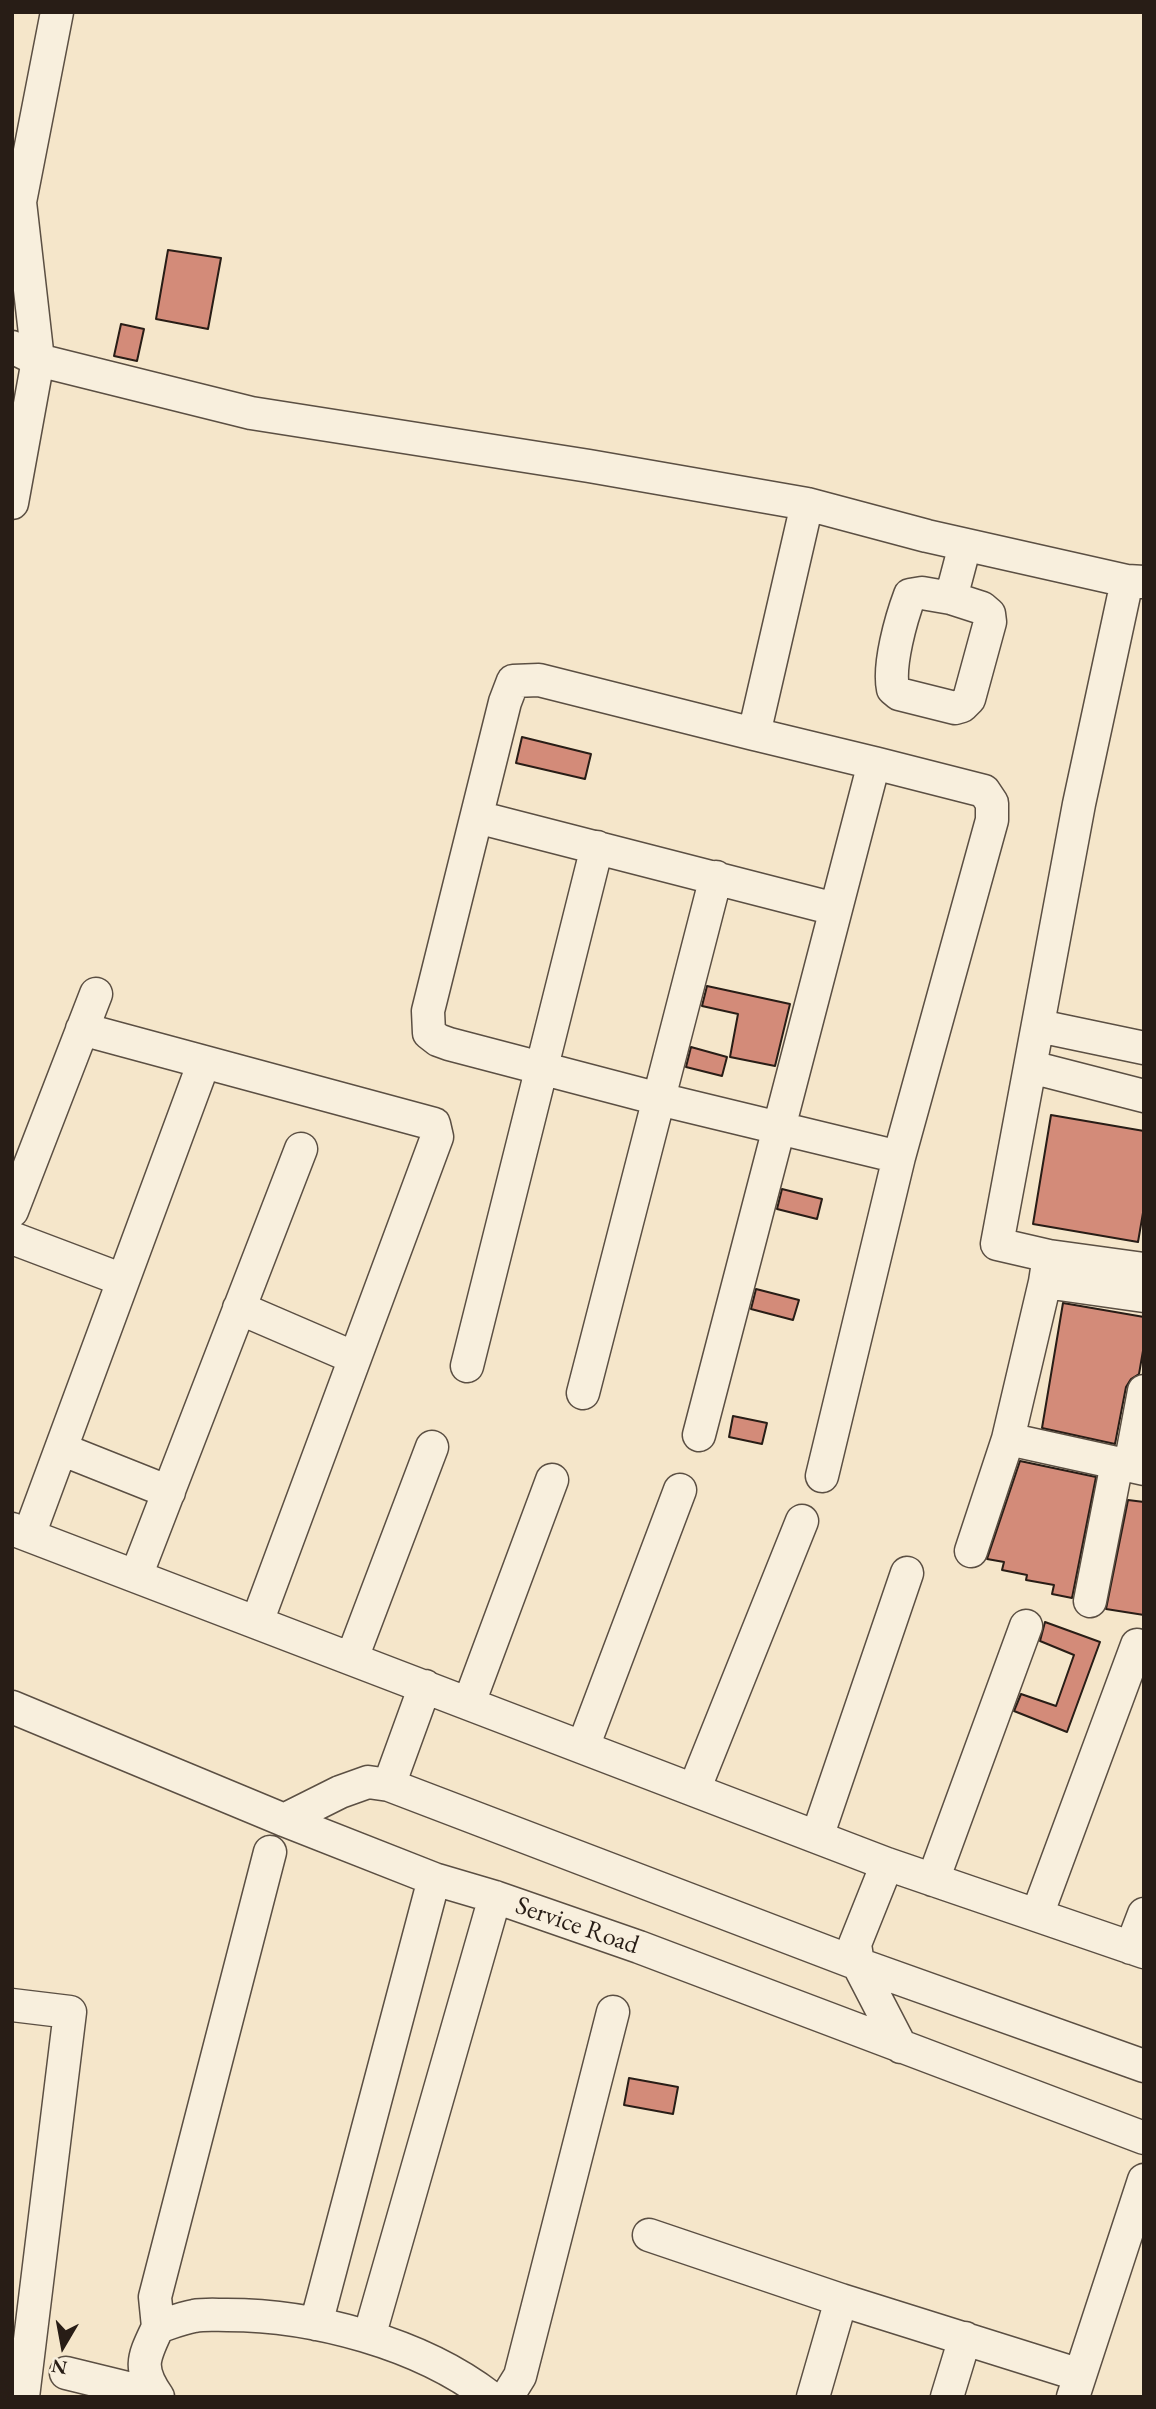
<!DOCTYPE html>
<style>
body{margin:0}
#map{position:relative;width:1156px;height:2409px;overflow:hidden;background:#f5e6ca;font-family:"EB Garamond",serif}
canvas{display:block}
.frame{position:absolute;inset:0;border:14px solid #281d16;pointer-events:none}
.north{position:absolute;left:28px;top:2311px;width:70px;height:70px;-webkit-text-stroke:5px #f8efdd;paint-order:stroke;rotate:190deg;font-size:19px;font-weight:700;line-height:28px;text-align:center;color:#281d16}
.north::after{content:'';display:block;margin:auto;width:24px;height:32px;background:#281d16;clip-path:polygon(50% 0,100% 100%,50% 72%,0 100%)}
</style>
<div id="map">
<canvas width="1156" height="2409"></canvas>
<div class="frame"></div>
<div class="north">N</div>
</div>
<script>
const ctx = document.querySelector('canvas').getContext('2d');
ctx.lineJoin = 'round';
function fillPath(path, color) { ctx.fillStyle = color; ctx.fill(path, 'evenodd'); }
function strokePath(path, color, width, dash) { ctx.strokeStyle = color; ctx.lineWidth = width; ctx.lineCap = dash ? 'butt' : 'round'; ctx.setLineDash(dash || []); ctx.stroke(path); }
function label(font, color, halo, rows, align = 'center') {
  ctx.font = font + ' "EB Garamond",serif'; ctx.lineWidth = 5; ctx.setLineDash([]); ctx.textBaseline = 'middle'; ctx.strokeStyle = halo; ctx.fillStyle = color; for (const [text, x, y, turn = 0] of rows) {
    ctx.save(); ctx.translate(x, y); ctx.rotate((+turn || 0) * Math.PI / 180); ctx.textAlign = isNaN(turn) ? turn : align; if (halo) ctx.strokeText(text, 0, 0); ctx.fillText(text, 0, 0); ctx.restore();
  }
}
const building = new Path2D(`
 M 168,250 L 221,258 L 208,329 L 156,319 Z
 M 121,324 L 144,329 L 137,361 L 114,356 Z
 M 522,737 L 591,754 L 585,779 L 516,763 Z
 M 707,986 L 790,1004 L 775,1066 L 730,1057 L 738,1014 L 702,1006 Z
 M 691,1047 L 727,1057 L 722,1076 L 686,1067 Z
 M 1051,1115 L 1144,1131 L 1144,1207 L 1138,1242 L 1033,1224 Z
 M 782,1189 L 822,1199 L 817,1219 L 777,1209 Z
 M 756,1289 L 799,1300 L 793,1320 L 751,1309 Z
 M 1063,1303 L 1144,1317 L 1144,1345 L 1139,1374 L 1131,1379 L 1126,1387 L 1115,1444 L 1042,1428 Z
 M 733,1416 L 767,1423 L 762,1444 L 729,1437 Z
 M 1020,1461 L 1096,1477 L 1072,1598 L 1052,1594 L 1054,1585 L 1026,1580 L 1027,1575 L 1002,1570 L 1004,1562 L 987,1559 Z
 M 1128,1500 L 1144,1502 L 1144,1615 L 1106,1609 Z
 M 1045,1622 L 1100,1642 L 1067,1732 L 1014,1711 L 1021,1694 L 1056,1706 L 1074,1655 L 1040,1641 Z
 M 629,2078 L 678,2087 L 673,2114 L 624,2105 Z`);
const minor = new Path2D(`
 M 12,347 L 38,360 L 251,413 L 589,466 L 807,504 L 927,536 L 1127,581 L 1144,582
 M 12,503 L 38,360 L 20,202 L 57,12
 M 1127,581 L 1079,804 L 997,1244 L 1049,1256 L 1045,1282 L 1008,1439 L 1144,1469
 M 951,598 L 922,593 L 910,595 C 901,619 888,665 893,689 L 899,694 L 955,708 L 962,706 L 969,699 L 990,622 L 989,614 L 982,608 L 951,598 L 965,545
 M 754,734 L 539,680 L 513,681 L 505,702 L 428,1011 L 429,1033 L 438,1040 L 449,1044 L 659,1099 L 899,1157
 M 477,817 L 835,909
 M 1039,1026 L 1144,1048
 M 82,1029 L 434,1124 L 437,1137 L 257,1622
 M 1031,1067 L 1144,1096
 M 12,1211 L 96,994
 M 12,1238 L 123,1280
 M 1049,1256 L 1144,1269
 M 1045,1282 L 1144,1296
 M 239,1308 L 355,1358
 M 467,1366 L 597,847
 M 583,1393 L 716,877
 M 699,1435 L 874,763 L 754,734 L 807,504
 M 61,1449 L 169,1492
 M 1130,1466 L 1144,1391
 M 822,1476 L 899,1157 L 992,820 L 992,803 L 984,791 L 874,763
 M 12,1529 L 887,1864 L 1144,1952
 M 29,1535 L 204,1062
 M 971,1551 L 1008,1439
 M 136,1576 L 301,1149
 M 1090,1601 L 1117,1463
 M 352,1658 L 432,1447
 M 469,1703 L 552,1480
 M 12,1707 L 284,1820 L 434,1879 L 495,1897 L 639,1947 L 1144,2138
 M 583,1747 L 680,1490
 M 389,1785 L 425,1686
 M 694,1790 L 802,1521
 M 284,1820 L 340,1792 L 368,1782 L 389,1785 L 858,1964 L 1144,2066
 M 817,1837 L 907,1573
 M 887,1864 L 855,1944 L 858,1964 L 901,2047
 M 933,1880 L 1026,1626
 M 1037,1915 L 1137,1645
 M 1131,1948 L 1144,1914
 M 12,2005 L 70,2012 L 23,2397
 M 649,2235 L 841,2300 L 813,2397
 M 841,2300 L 1080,2375
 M 316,2324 L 434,1879
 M 158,2327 L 155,2297 L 270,1852
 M 369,2337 L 495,1897
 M 66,2373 L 156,2395 L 156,2397
 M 158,2397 C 137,2367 144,2357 158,2327 C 170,2323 182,2318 194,2316 C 204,2314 216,2315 227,2315 C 313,2315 420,2343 490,2397
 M 507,2397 L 520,2376 L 613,2012
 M 947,2397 L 965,2338
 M 1073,2397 L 1144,2180`);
const streetNames = [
 ["Service Road",577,1926,19]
];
fillPath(building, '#d38b79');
strokePath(building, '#281d16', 2);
strokePath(minor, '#5b4f43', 35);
strokePath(minor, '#f8efdd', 32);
label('26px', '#281d16', '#f8efdd', streetNames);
</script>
